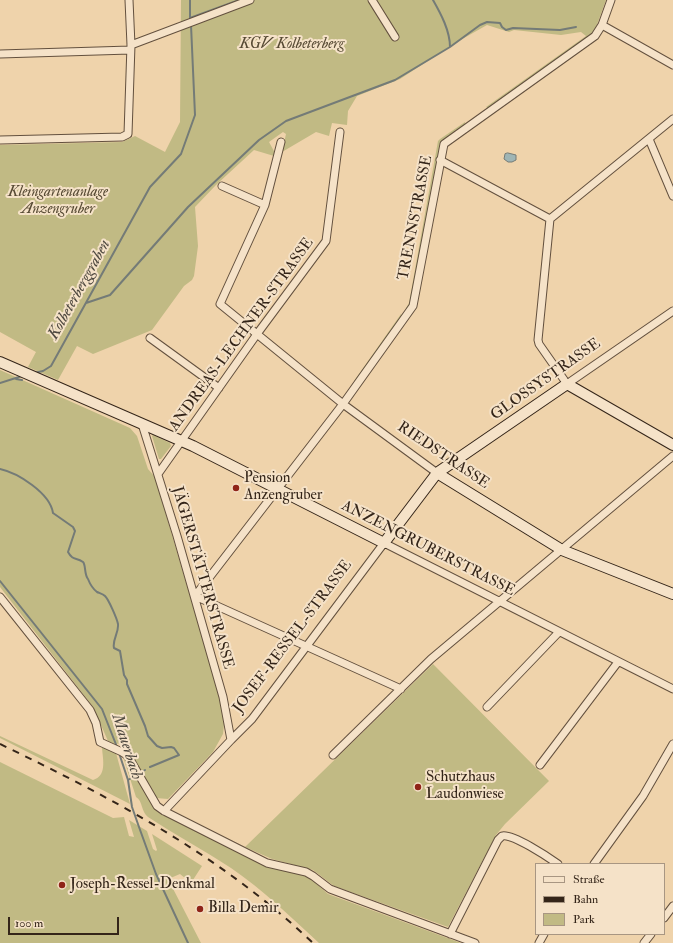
<!DOCTYPE html>
<meta charset="utf-8">
<style>
body{margin:0}
#map{position:relative;width:673px;height:943px;overflow:hidden;background:#efd3ab;font-family:"IM FELL Double Pica",serif}
canvas{display:block}
.legend{position:absolute;left:535px;top:863px;width:130px;height:72px;box-sizing:border-box;background:#f5e2c8;border:1px solid #a89682;margin:0;padding:5px 7px;list-style:none;font-size:12px;color:#342519}
.legend li{display:flex;align-items:center;gap:8px;height:20px}
.legend b{width:20px;border:1px solid #a89682}
.scale{position:absolute;left:8px;top:917px;width:111px;height:18px;box-sizing:border-box;border:2px solid #342519;border-top:0;padding-left:5px;font-size:12px;line-height:14px;white-space:nowrap;color:#342519;-webkit-text-stroke:3px #f5e2c8;paint-order:stroke}
</style>
<div id="map">
<canvas width="673" height="943"></canvas>
<ul class="legend">
<li><b style="height:5px;background:#f5e2c8"></b>Straße</li>
<li><b style="height:5px;background:#342519"></b>Bahn</li>
<li><b style="height:11px;background:#c1ba84"></b>Park</li>
</ul>
<div class="scale">100 m</div>
</div>
<script>
const ctx = document.querySelector('canvas').getContext('2d');
ctx.lineJoin = 'round';
function fillPath(path, color) { ctx.fillStyle = color; ctx.fill(path, 'evenodd'); }
function strokePath(path, color, width, dash) { ctx.strokeStyle = color; ctx.lineWidth = width; ctx.lineCap = dash ? 'butt' : 'round'; ctx.setLineDash(dash || []); ctx.stroke(path); }
function label(font, color, halo, rows, align = 'center') {
  ctx.font = font + ' "IM FELL Double Pica",serif'; ctx.lineWidth = 4; ctx.setLineDash([]); ctx.textBaseline = 'middle'; ctx.strokeStyle = halo; ctx.fillStyle = color; for (const [text, x, y, turn = 0] of rows) {
    ctx.save(); ctx.translate(x, y); ctx.rotate((+turn || 0) * Math.PI / 180); ctx.textAlign = isNaN(turn) ? turn : align; if (halo) ctx.strokeText(text, 0, 0); ctx.fillText(text, 0, 0); ctx.restore();
  }
}
const green = new Path2D(`
 M 181,0 L 606,0 L 594,33 L 488,108 L 486,107 L 586,36 L 581,32 L 561,35 L 514,30 L 509,32 L 487,25 L 457,42 L 400,79 L 357,96 L 348,111 L 347,125 L 332,123 L 329,136 L 316,132 L 282,152 L 286,134 L 283,132 L 269,142 L 275,153 L 274,156 L 254,150 L 216,185 L 195,207 L 198,246 L 194,276 L 192,280 L 184,286 L 152,330 L 93,354 L 77,346 L 58,380 L 28,367 L 36,352 L 0,332 L 0,145 L 122,142 L 135,136 L 165,152 L 180,122 Z
 M 465,122 L 465,125 L 442,141 L 440,143 L 411,304 L 407,309 L 406,308 L 409,303 L 438,141 L 440,139 Z
 M 401,314 L 402,316 L 355,381 L 354,381 Z
 M 0,370 L 130,428 L 137,436 L 148,469 L 155,477 L 194,610 L 216,679 L 225,716 L 223,734 L 213,752 L 168,799 L 156,798 L 131,754 L 123,743 L 115,744 L 108,741 L 93,707 L 0,587 Z
 M 153,435 L 170,443 L 171,446 L 161,459 L 159,459 L 152,436 Z
 M 433,664 L 549,781 L 505,824 L 496,835 L 448,927 L 334,886 L 313,870 L 272,859 L 245,847 Z
 M 0,736 L 93,780 C 107,776 103,760 102,748 L 104,747 L 116,753 L 130,804 L 0,738 Z
 M 123,757 L 128,760 L 155,808 L 158,812 L 265,866 L 309,877 L 328,894 L 461,943 L 319,943 C 291,917 263,890 231,868 C 204,850 175,835 148,817 C 141,812 143,801 136,797 Z
 M 0,762 L 113,818 L 124,817 L 129,836 L 134,837 L 129,820 L 147,831 L 153,849 L 156,851 L 157,850 L 152,834 L 202,866 L 191,883 L 180,874 L 168,879 L 201,943 L 0,943 Z`);
const water = new Path2D(`
 M 508,153 L 516,155 L 516,160 L 512,162 L 508,162 L 504,159 L 505,154 Z`);
const stream = new Path2D(`
 M 190,0 L 190,21
 M 433,0 C 441,14 450,31 450,47
 M 190,18 L 239,0
 M 86,303 L 110,295 L 188,207 L 259,140 L 286,121 L 395,80 L 450,47 L 480,25 L 487,22 L 500,23 L 502,27 L 506,30 L 513,28 L 560,30 L 576,27
 M 34,373 L 43,371 L 51,366 L 150,187 L 181,154 L 195,115 L 191,25
 M 16,379 L 22,380
 M 0,383 L 22,376
 M 0,469 C 18,473 50,493 53,513 L 73,527 L 75,531 L 68,552 C 73,561 76,557 83,562 C 86,565 84,574 88,579 C 90,584 93,589 97,592 C 99,593 103,594 105,596 C 109,600 117,619 118,624 C 119,633 112,640 114,648 L 120,651 L 124,675 L 127,680 L 127,684 L 145,726 L 148,736 L 157,746 L 162,748 L 171,747 L 174,748 L 179,755 L 150,767
 M 0,581 L 102,709 L 117,747
 M 119,753 L 128,780 L 132,807 L 139,827 L 156,874 L 188,943
 M 128,780 L 145,770`);
const street = new Path2D(`
 M 372,0 L 395,37
 M 602,25 L 673,65
 M 131,45 L 250,0
 M 0,54 L 130,50
 M 673,119 L 550,219 L 538,340 L 539,344 L 567,384 L 673,311
 M 649,139 L 673,196
 M 0,140 L 122,137 L 128,134 L 131,45 L 129,0
 M 281,142 L 265,205 L 220,304 L 343,404 L 437,473
 M 440,160 L 550,219
 M 222,186 L 265,205
 M 150,338 L 219,388
 M 142,424 L 177,536 L 223,697 L 231,740
 M 158,474 L 257,334 L 326,241 L 340,132
 M 0,597 L 90,710 L 96,723 L 100,742 L 122,752 L 128,756 L 157,806 L 164,811 L 267,863 L 306,872 L 313,876 L 330,889 L 475,943
 M 401,689 L 195,596 L 343,404 L 413,306 L 444,144 L 595,36 L 602,25 L 611,0
 M 487,707 L 559,632
 M 333,755 L 431,659 L 673,456
 M 540,765 L 618,662
 M 164,811 L 231,740 L 252,719 L 384,543 L 673,689
 M 594,864 L 643,796 L 673,744
 M 664,918 L 673,906
 M 450,934 L 498,840 L 502,836 C 512,833 548,857 558,864
 M 539,943 L 544,934
 M 644,943 L 651,934`);
const secondary = new Path2D(`
 M 0,362 L 193,446 L 384,543 L 437,473 L 567,384 L 673,445
 M 437,473 L 562,550 L 673,594`);
const rail = new Path2D(`
 M 0,744 C 114,799 220,855 313,943`);
const markers = [
 [236,488,4,"#8f2418"],
 [418,787,4,"#8f2418"],
 [62,885,4,"#8f2418"],
 [200,909,4,"#8f2418"]
];
const parkNames = [
 ["KGV Kolbeterberg",292,45],
 ["Kleingartenanlage",58,193],
 ["Anzengruber",58,210]
];
const streetNames = [
 ["TRENNSTRASSE",416,218,-79],
 ["ANDREAS-LECHNER-STRASSE",242,335,-54],
 ["GLOSSYSTRASSE",546,380,-35],
 ["RIEDSTRASSE",443,456,34],
 ["ANZENGRUBERSTRASSE",428,549,27],
 ["JÄGERSTÄTTERSTRASSE",202,578,74],
 ["JOSEF-RESSEL-STRASSE",293,637,-53]
];
const poiNames = [
 ["Pension",244,479],
 ["Anzengruber",244,496],
 ["Schutzhaus",426,778],
 ["Laudonwiese",426,795],
 ["Joseph-Ressel-Denkmal",70,885],
 ["Billa Demir",208,909]
];
const waterNames = [
 ["Kolbeterberggraben",80,290,-61],
 ["Mauerbach",126,747,72]
];
fillPath(green, '#c1ba84');
fillPath(water, '#9fb5b5');
strokePath(water, '#747b77', 1);
strokePath(stream, '#747b77', 2);
strokePath(street, '#63503e', 9);
strokePath(secondary, '#342519', 12);
strokePath(street, '#f5e2c8', 7);
strokePath(secondary, '#f5e2c8', 10);
strokePath(rail, '#342519', 2, [7, 7]);
for (const [x, y, r, color] of markers) { const dot = new Path2D(); dot.arc(x, y, r, 0, 2 * Math.PI); ctx.fillStyle = color; ctx.fill(dot); strokePath(dot, '#f5e2c8', 1.5); }
label('italic 15px', '#574a34', '#f5e2c8', parkNames);
label('15px', '#342519', '#f5e2c8', streetNames);
label('15px', '#342519', '#f5e2c8', poiNames, 'left');
label('italic 16px', '#4f4940', '#f5e2c8', waterNames);
</script>
